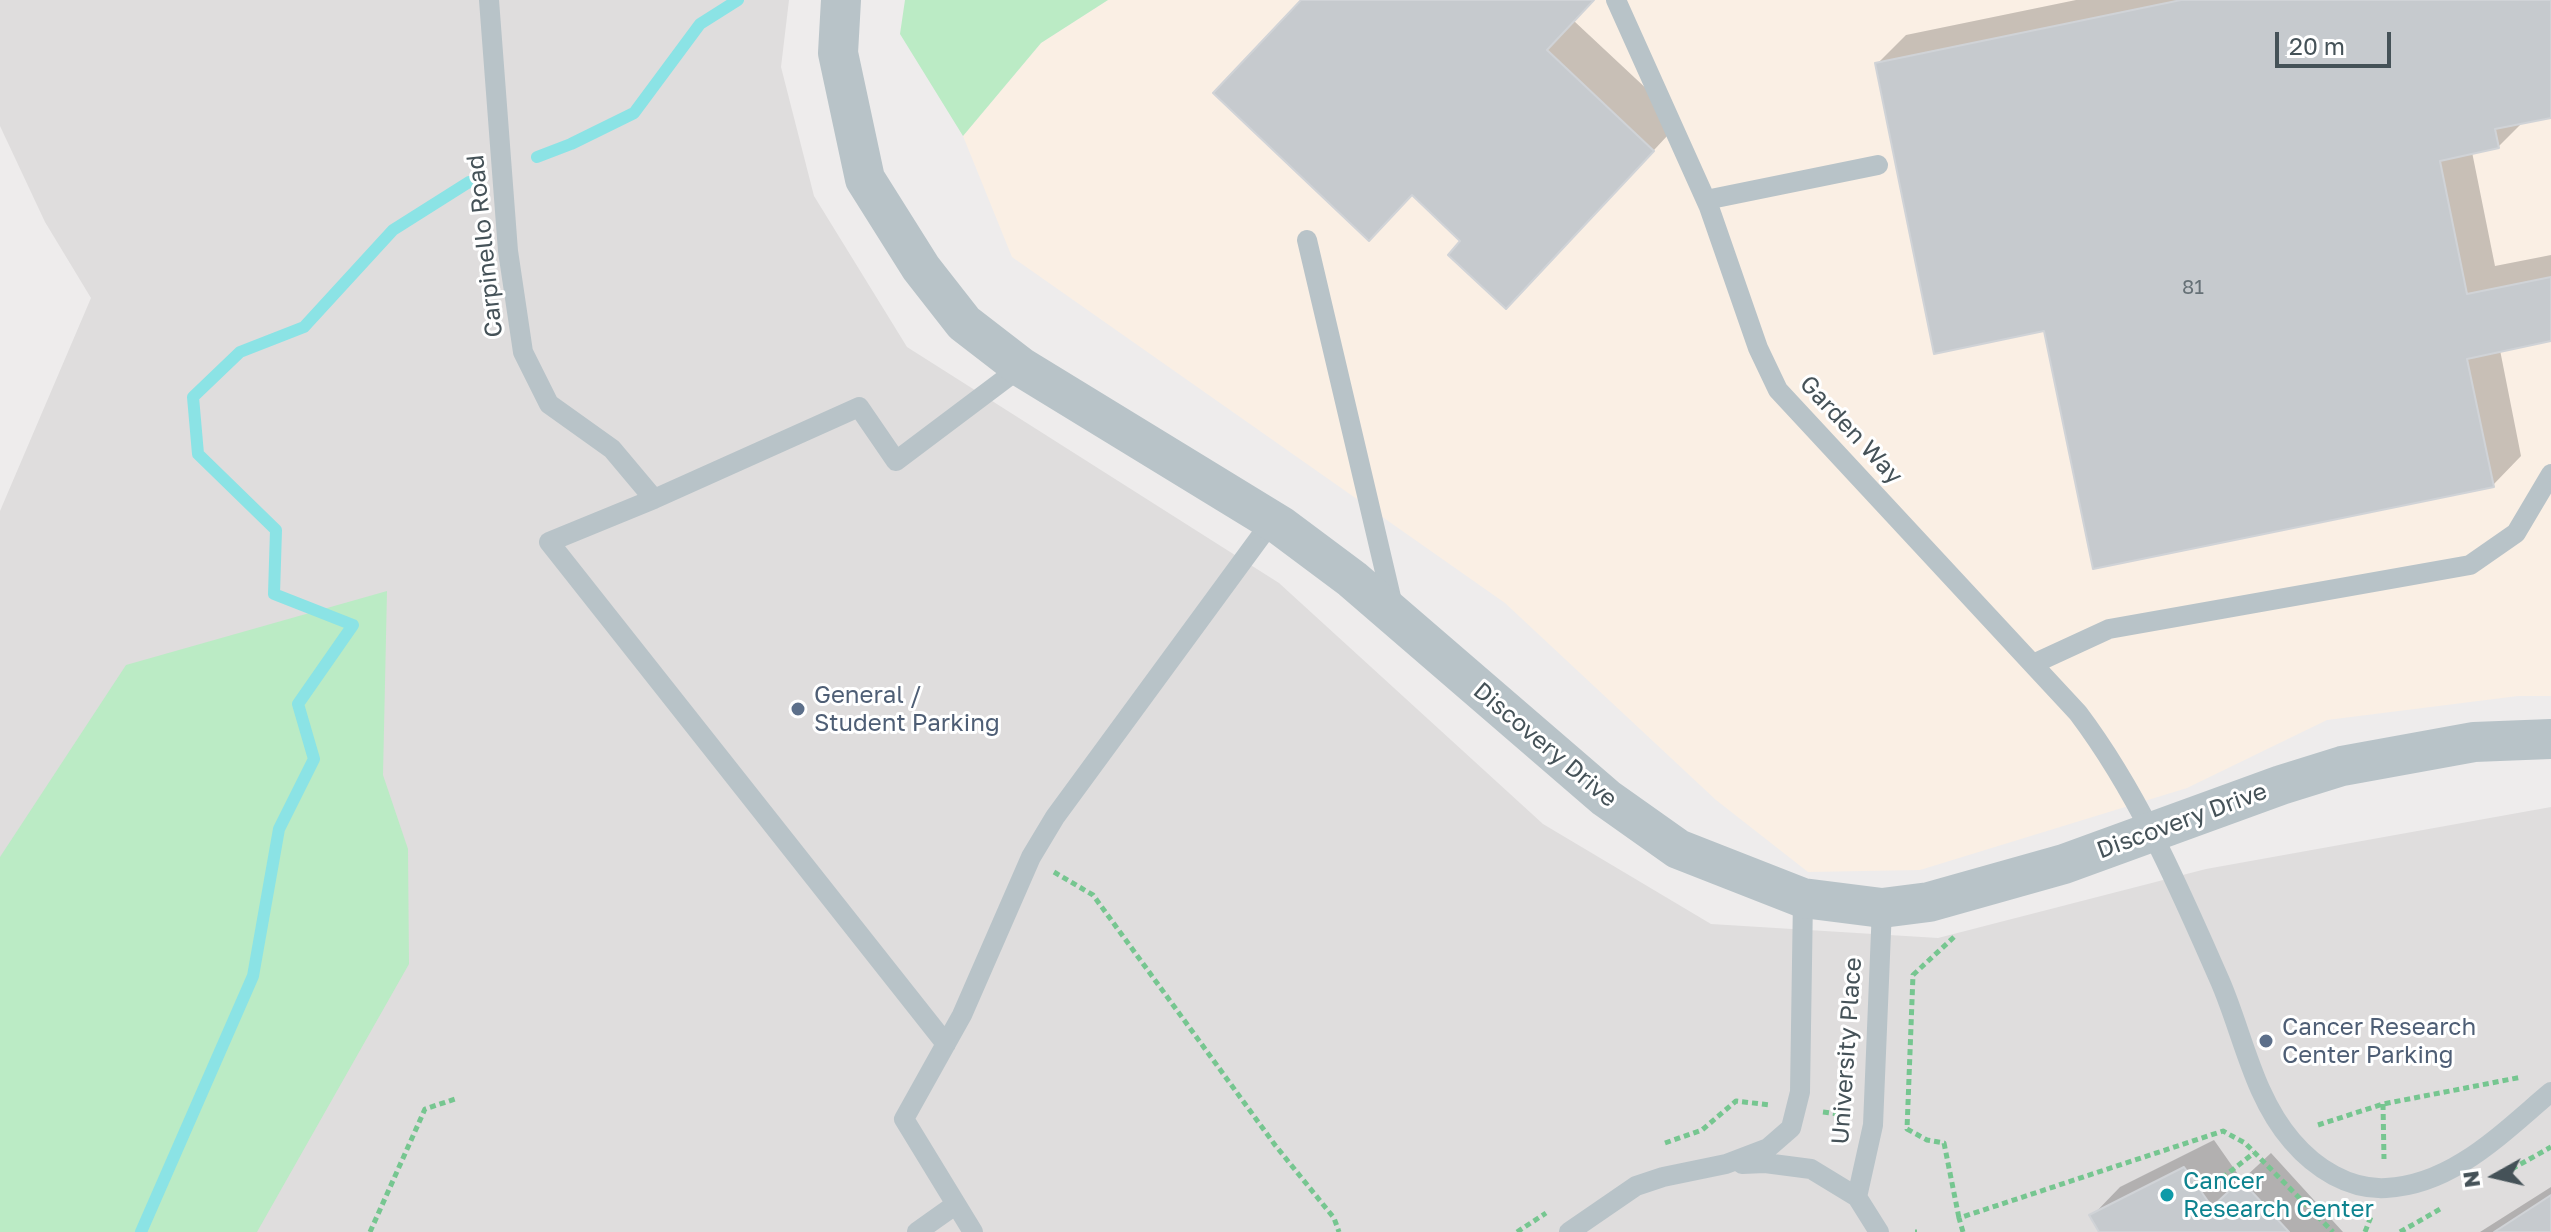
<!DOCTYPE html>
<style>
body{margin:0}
#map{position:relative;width:2551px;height:1232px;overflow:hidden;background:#eeecec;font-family:"Golos Text",sans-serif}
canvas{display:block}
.north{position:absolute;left:2455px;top:1136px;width:80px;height:80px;-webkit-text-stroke:6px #fff;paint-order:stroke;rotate:262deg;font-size:22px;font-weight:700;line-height:32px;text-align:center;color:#455258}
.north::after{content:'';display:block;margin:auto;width:28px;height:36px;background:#455258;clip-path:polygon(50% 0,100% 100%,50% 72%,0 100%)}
.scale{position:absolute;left:2275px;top:32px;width:116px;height:36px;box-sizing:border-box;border:4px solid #455258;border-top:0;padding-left:10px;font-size:24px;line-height:28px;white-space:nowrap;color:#455258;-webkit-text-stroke:6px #fff;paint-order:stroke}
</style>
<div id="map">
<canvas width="2551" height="1232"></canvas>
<div class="north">N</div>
<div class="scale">20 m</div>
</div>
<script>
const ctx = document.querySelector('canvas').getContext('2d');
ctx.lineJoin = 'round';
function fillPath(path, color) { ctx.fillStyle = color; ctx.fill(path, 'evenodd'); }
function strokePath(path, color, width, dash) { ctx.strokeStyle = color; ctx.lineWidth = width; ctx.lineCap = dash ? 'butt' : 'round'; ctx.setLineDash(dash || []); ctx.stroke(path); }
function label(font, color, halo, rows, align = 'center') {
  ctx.font = font + ' "Golos Text",sans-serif'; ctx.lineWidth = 6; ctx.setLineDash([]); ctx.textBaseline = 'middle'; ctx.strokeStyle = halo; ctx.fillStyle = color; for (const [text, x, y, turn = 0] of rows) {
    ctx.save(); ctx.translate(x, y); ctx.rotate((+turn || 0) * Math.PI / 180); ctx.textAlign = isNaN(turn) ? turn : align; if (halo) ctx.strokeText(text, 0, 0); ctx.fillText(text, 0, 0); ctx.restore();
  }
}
const commercial = new Path2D(`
 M 1108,0 L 2551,0 L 2551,696 L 2518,696 L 2327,720 L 2187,788 L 1920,870 L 1808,872 L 1716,800 L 1505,603 L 1012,257 L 963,136 L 1041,43 Z`);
const education = new Path2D(`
 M 0,0 L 789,0 L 781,67 L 814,196 L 907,347 L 1279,583 L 1543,824 L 1711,924 L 1938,938 L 2206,869 L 2551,807 L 2551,1232 L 0,1232 L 0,511 L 91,298 L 45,222 L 0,126 Z`);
const green = new Path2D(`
 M 905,0 L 1108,0 L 1041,43 L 963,136 L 900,34 Z
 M 387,591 L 383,775 L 408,849 L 409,964 L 257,1232 L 0,1232 L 0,857 L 126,665 Z`);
const shadow = new Path2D(`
 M 1303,0 L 1593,0 L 1574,21 L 1681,121 L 1535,278 L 1463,241 L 1413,194 Z
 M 2076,0 L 2551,0 L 2551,116 L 2524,121 L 2498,147 L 2472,152 L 2495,266 L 2551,255 L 2551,339 L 2500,350 L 2521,456 L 2493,485 L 1877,64 L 1906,35 Z
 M 2214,1140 L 2242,1180 L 2271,1153 L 2343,1232 L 2101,1232 L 2092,1216 L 2120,1187 Z
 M 2551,1187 L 2551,1232 L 2480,1232 Z`);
const stream = new Path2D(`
 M 537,157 L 571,144 L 634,113 L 700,24 L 738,0
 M 141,1232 L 253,976 L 279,829 L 314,759 L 298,704 L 353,625 L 274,594 L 276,530 L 198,454 L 193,397 L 240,352 L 304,327 L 393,230 L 469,182`);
const building = new Path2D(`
 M 1301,0 L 1594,0 L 1547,50 L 1654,151 L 1506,309 L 1448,255 L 1460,241 L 1412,195 L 1369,241 L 1213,93 Z
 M 2181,0 L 2551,0 L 2551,118 L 2495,129 L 2499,148 L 2440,161 L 2467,294 L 2551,277 L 2551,341 L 2467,359 L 2494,487 L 2093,569 L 2044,331 L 1934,354 L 1875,63 Z
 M 2184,1167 L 2212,1207 L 2241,1180 L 2289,1232 L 2099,1232 L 2089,1215 Z
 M 2551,1195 L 2551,1232 L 2494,1232 Z`);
const path = new Path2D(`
 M 1054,872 L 1093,895 L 1275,1145 L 1334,1218 L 1339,1232
 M 1954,937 L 1913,975 L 1907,1129 L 1927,1140 L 1944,1143 L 1959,1218
 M 2383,1104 L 2384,1159
 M 1823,1112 L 1845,1115
 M 2318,1125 L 2383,1104 L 2522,1077
 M 1665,1143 L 1702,1130 L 1736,1101 L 1770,1105
 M 2503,1174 L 2551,1147
 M 2222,1178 L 2254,1153
 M 370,1232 L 425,1109 L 455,1099
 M 1517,1232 L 1546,1213
 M 1915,1232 L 1917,1232
 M 1963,1232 L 1959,1218 L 2223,1131 L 2245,1143 L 2333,1232
 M 2365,1232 L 2372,1214
 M 2400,1232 L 2442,1208`);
const service = new Path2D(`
 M 489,0 L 508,251 L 523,352 L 549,404 L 612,449 L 654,499 L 859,407 L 896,461 L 1021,367
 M 1616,0 L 1709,207 L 1758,348 L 1778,390 L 2078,713 C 2139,794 2179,888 2220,981 C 2243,1034 2253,1096 2292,1141 C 2315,1168 2349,1190 2386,1188 C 2453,1185 2503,1132 2551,1092
 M 1706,200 L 1878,165
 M 1307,240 L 1394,610
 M 654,499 L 549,542 L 946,1044
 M 2033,664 L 2109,629 L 2470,565 L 2516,533 L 2551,474
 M 1742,1164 L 1765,1163 L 1811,1169 L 1857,1197 L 1879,1232
 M 1857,1197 L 1873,1125 L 1882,908
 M 917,1232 L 955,1205
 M 973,1232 L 904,1119 L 962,1015 L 1031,857 L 1055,817 L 1272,521
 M 1569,1232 L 1636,1186 L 1663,1177 L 1726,1164 L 1768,1148 L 1791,1128 L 1800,1092 L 1803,898`);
const minor = new Path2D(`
 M 841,0 L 838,53 L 865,179 L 921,268 L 964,323 L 1021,367 L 1281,526 L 1352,579 L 1606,798 L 1678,849 L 1803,898 L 1882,908 L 1929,902 L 2064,864 L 2281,785 L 2342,766 L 2474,742 L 2551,739`);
const markers = [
 [798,709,8,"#5c6f8a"],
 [2266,1041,8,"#5c6f8a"],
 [2167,1195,8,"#0f9aa8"]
];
const numberNames = [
 ["81",2193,288]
];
const streetNames = [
 ["Carpinello Road",485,246,-96],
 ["Garden Way",1851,430,47],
 ["Discovery Drive",1545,745,40],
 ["Discovery Drive",2182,821,-20],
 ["University Place",1847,1051,-86]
];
const serviceNames = [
 ["General /",814,695],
 ["Student Parking",814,723],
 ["Cancer Research",2282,1027],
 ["Center Parking",2282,1055]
];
const cultureNames = [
 ["Cancer",2183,1181],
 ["Research Center",2183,1209]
];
fillPath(commercial, '#faefe4');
fillPath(education, '#dfdddd');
fillPath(green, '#bbebc5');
fillPath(shadow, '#0003');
strokePath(stream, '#8be3e5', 12);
fillPath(building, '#c6cace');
strokePath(building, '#d0d3d7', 2);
strokePath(path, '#76c690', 5, [6, 4]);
strokePath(service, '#b8c3c8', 20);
strokePath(minor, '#b8c3c8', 40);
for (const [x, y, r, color] of markers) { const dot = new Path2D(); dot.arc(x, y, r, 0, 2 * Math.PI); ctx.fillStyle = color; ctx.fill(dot); strokePath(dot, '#fff', 3); }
label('20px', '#657076', null, numberNames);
label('24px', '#455258', '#fff', streetNames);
label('24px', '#4e5e75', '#fff', serviceNames, 'left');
label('24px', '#0d838f', '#fff', cultureNames, 'left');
</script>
